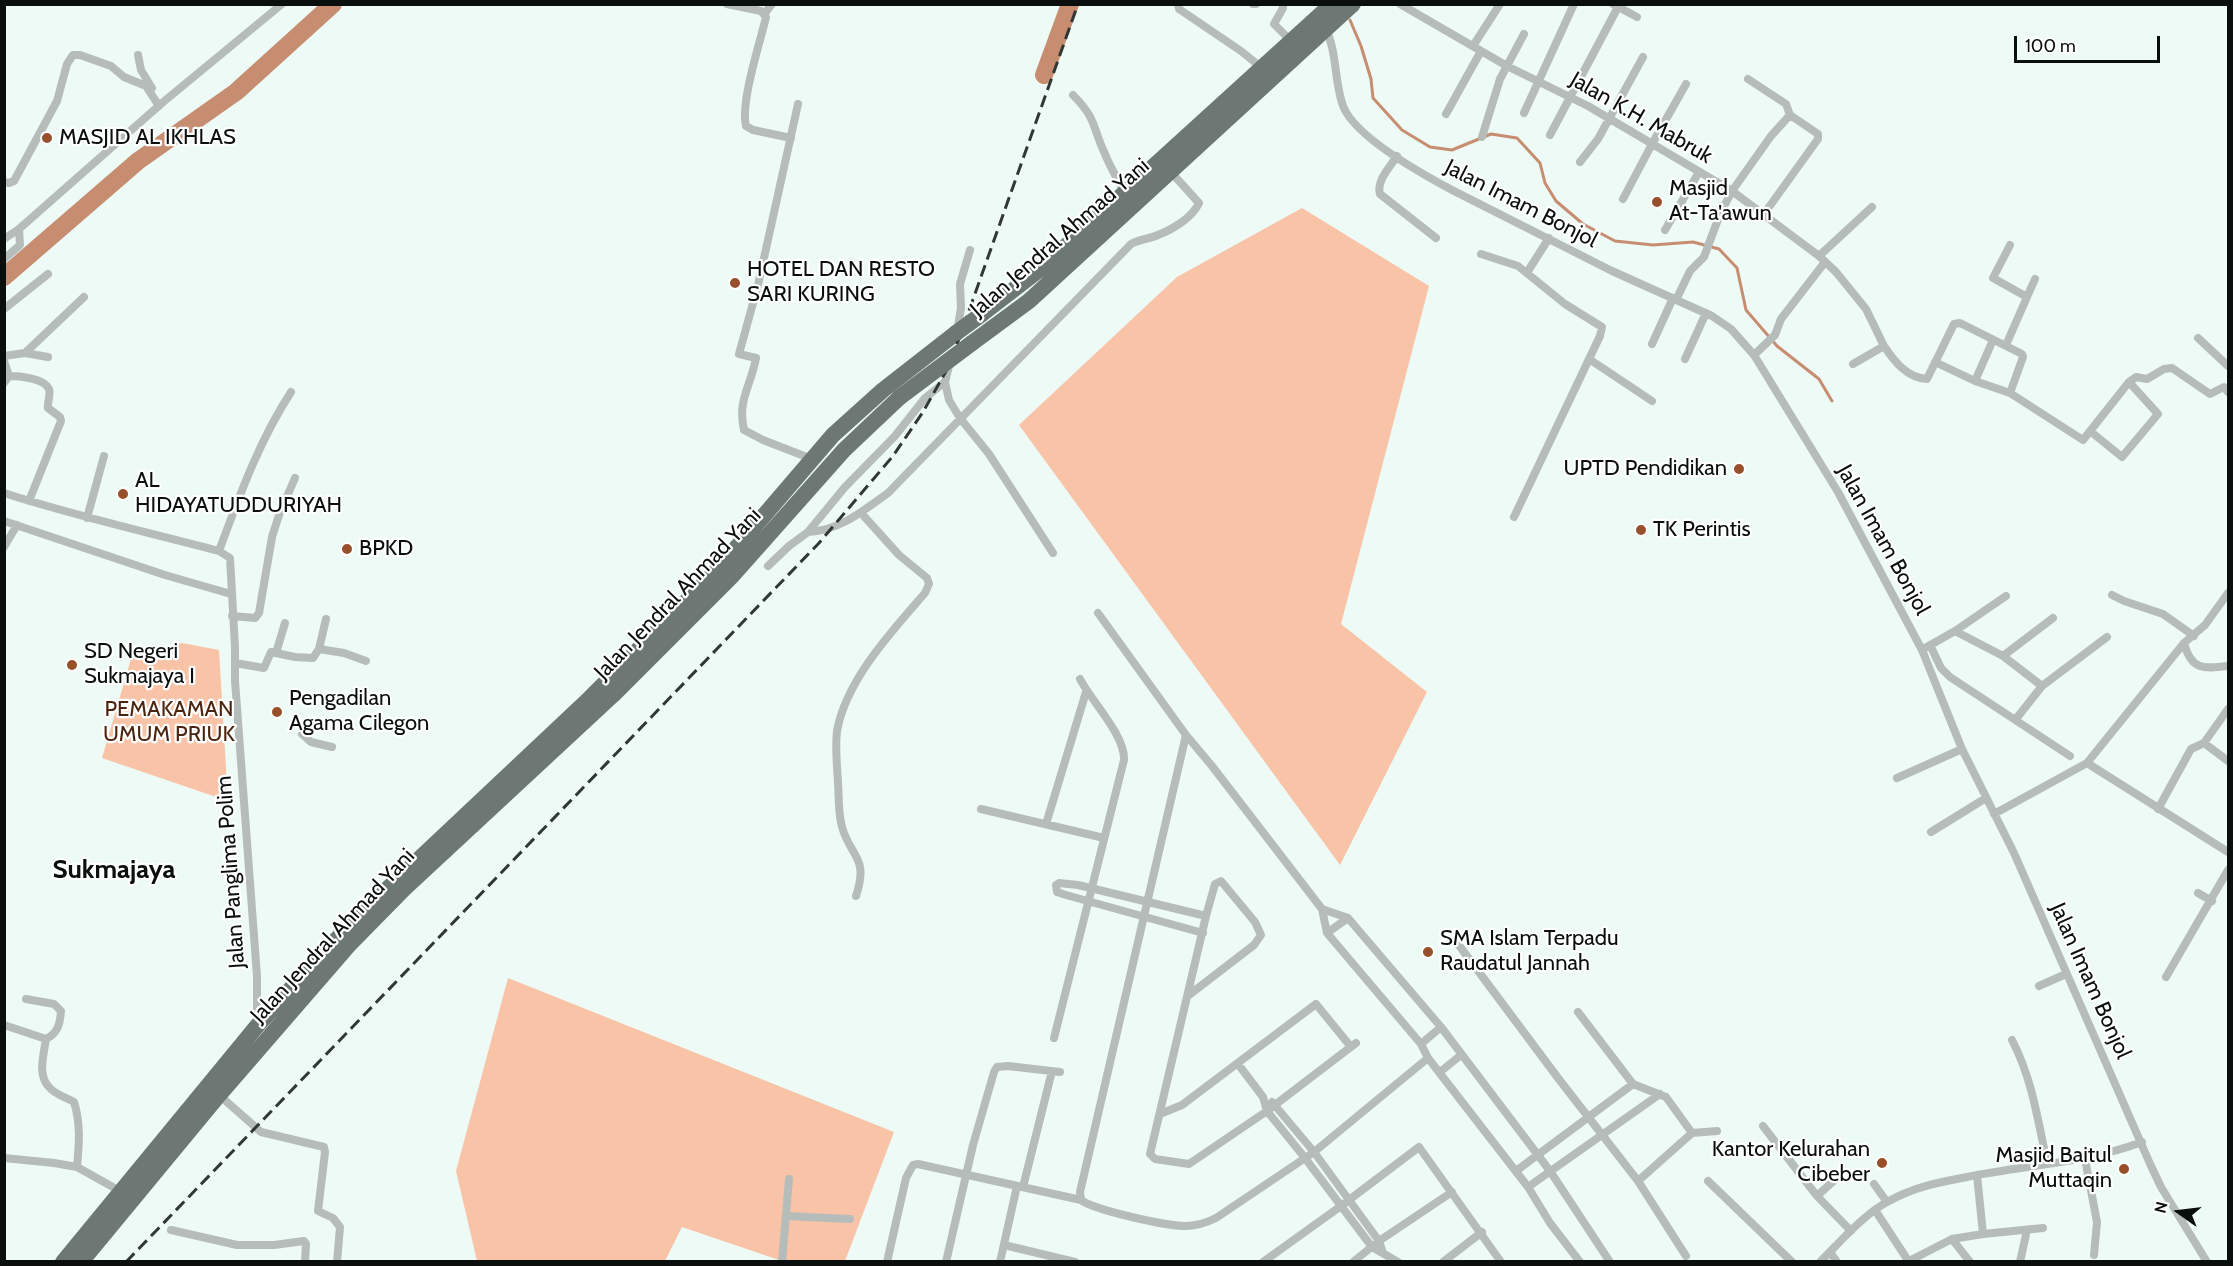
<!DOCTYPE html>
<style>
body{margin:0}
#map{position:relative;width:2233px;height:1266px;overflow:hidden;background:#edfaf6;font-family:Cabin,sans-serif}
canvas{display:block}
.frame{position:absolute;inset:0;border:6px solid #0a0e0d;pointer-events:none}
.north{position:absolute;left:2149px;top:1182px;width:60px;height:60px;-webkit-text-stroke:4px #fff;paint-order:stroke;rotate:284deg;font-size:16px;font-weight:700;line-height:24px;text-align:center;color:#0a0e0d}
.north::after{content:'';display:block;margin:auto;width:21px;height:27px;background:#0a0e0d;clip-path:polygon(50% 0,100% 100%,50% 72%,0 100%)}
.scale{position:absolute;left:2014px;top:36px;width:146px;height:27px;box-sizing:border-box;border:3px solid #0a0e0d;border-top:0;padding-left:8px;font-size:18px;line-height:21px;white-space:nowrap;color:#0a0e0d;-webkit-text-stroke:4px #fff;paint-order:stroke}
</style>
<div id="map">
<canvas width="2233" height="1266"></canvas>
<div class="frame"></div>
<div class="north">N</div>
<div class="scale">100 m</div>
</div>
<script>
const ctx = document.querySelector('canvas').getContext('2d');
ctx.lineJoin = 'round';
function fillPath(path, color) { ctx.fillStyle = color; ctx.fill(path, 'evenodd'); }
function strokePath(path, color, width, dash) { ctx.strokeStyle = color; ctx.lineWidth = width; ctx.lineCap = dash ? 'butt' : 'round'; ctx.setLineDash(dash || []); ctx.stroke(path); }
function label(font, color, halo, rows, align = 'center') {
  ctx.font = font + ' Cabin,sans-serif'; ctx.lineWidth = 4.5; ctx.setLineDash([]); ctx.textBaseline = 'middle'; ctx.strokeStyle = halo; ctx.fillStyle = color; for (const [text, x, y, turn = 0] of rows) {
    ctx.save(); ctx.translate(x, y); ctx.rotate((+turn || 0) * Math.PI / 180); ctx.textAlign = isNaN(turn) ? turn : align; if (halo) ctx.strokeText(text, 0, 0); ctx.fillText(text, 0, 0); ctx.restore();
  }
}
const green = new Path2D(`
 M 1302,208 L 1429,286 L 1341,624 L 1427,692 L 1340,865 L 1019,425 L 1177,277 Z
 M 182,643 L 219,650 L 228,801 L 102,758 L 133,652 Z
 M 508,978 L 894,1132 L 845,1261 L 782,1261 L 682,1227 L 665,1261 L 477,1261 L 456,1171 Z`);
const stream = new Path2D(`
 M 1350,20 L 1361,46 L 1371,79 L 1373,98 L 1402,130 L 1430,147 L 1452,150 L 1491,134 L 1517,138 L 1540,163 L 1545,183 L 1556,201 L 1583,224 L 1615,241 L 1653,245 L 1693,242 L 1719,249 L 1737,268 L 1746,310 L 1777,346 L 1819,379 L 1832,401`);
const river = new Path2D(`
 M 1044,75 L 1070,4
 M 4,277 L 138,161 L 236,92 L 333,4`);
const street = new Path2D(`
 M 727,4 L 761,11 L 766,17 C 760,43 740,103 746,126 L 753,130 L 791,138
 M 1178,4 L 1179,9 L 1241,51 L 1262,68
 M 1253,4 L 1256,4
 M 1283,4 L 1283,8 L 1274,24 L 1291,41
 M 1400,4 L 1507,66 L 1588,106 L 1732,191 L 1819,256 L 1836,272 L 1866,309 L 1884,346 L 1853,364
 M 1613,4 L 1637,17
 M 765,13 L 772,4
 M 1325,27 C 1337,51 1334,77 1342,103 C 1351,135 1422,174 1452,190 L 1612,271 L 1712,316 L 1731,329 L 1754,355 L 1838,492 L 1922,650 L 1962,749 L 2014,853 L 2151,1166 L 2161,1187 L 2207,1262
 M 1473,46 L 1500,4
 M 138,55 L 141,70 L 152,88
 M 1748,79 L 1786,104 L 1790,115
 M 1073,95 C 1097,119 1092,127 1105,154 C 1110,167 1118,180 1125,193
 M 798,104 L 758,285 L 739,354 L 756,358 C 751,386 737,400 744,430 L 763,440 L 812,459
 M 1524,113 L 1574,4
 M 1446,114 L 1481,51
 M 1550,135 L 1618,7
 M 1482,137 L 1500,79 L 1524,34
 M 1397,156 C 1390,167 1376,181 1380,194 L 1436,238
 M 1580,162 L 1598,139 L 1643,57
 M 4,182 L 9,183 L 14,181 L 57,101 L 67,64 L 73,55 L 80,55 L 111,66 L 124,77 L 146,86 L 159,106
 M 1623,199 L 1652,144 L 1686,84
 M 1665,230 L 1699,172
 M 4,239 L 19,229 L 162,103 L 282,4
 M 1481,254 L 1518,266 L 1565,304 L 1602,327 L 1600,336 L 1514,517
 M 1819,256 L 1872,207
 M 4,259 L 20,245 L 19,229
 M 1528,271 L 1549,238
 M 2027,297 L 2035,279
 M 1676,300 L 1690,271 L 1704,257 L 1720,214 L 1732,191 L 1771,136 L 1790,115 L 1818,134 L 1818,139 L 1764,214
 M 4,309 L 48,274
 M 957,332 L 961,308 L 960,284 L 970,250
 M 2198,338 L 2228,366
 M 1652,344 L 1673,298
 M 2006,345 L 2027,297 L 1993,278 L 2010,245
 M 1884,346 C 1894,361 1907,378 1927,379 L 1954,324 L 1960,323 L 2022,354 L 2023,357 L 2010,393
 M 25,353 L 84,297
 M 1754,355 L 1775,335 L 1781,319 L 1825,262
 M 4,356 L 25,353 L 48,357
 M 1589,359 L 1652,401
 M 1685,359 L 1706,313
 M 4,361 L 9,376
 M 950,362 L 945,382 L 949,400 L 960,418 L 989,454 L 1053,553
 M 1935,362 L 1975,381 L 2010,393 L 2083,440 L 2129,382 L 2136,377 L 2147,379 L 2164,369 L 2172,368 L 2210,394 L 2224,387 L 2228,392
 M 1975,381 L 1993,340
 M 4,383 L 9,376 C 19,376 44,378 49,389 C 51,395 47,402 48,408 L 60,417 L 61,421 L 29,501
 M 2090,431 L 2122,457 L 2158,414 L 2129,382
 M 4,493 C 75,516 147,532 219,551 L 230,558 L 235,647 L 235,681 L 257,976 L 257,1025
 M 87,518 L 104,456
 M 4,521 L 165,575 L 231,594
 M 808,532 C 839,531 863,511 888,493 L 1131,244 C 1140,239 1149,239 1158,235 C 1173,229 1192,218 1199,203 L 1170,171
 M 4,547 L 17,525
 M 219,551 C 239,497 259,441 291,392
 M 768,566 L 789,546 L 808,532 L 845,487 L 895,436 L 925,398 L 945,382
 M 2112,595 L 2124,601 L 2163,614 L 2194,636
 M 1098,613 L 1186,735
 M 232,616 L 255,618 L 259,613 L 272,537 L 279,515 L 295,478
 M 1955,631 L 2003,656 L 2042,686 L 2016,719
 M 2184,643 C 2191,670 2203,669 2228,666
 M 1930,645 L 1941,668 L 1950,677 L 2070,756
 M 1925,648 L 1955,631 L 2006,596
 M 319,649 L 326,619
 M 276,653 L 285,623
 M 2003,656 L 2053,618
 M 235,663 L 264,668 L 271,652 L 295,657 L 313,658 L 319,649 L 344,653 L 366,661
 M 2042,686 L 2107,637
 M 302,734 L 311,742 L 332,747
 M 2204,743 L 2228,761
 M 2087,763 L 2228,852
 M 1897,778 L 1962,749
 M 981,809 L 1104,838
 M 2158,809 L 2191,749 L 2204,743 L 2228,709
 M 1994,814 L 2087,763 L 2184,643 L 2205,625 L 2228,593
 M 1046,824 L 1086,692
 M 1931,832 L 1986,798
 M 2198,893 L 2212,901
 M 856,896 C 869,857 851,858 842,827 C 838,813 839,796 838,782 C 837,765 835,747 837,731 C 846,680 892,631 925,593 L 929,584 L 927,578 L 899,555 L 862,514
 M 1322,909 L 1348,918 L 1441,1027 L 1550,1171 L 1610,1262
 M 1203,933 L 1066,895 L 1057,892 L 1056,885 L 1059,883 L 1078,885 L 1206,916
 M 1327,933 L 1348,918
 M 1458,944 L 1558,1078 L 1638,1181 L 1686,1256
 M 2166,977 L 2228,870
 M 2039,986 L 2066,974
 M 1189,995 L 1254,945 L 1261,935 L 1255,922 L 1221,881 L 1215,884 L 1206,916 L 1150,1154 L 1155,1159 L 1189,1164 L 1267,1111 L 1356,1043
 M 26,999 L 54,1004 L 61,1011 C 60,1024 58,1033 46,1039
 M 1578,1012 L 1633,1084 L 1666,1097 L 1692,1133 L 1717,1131
 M 4,1025 L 46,1039 C 44,1054 37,1075 49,1087 C 54,1094 67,1098 74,1102 C 81,1124 79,1145 77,1167
 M 1054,1038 L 1124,760 C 1125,735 1092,702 1080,679
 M 2012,1040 C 2032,1078 2038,1121 2047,1163
 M 1421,1044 L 1441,1027
 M 1428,1058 L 1314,1152 L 1216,1218 C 1206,1223 1196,1226 1185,1226 C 1166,1226 1094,1210 1081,1200 L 1080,1192 L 1186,735 L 1212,766 L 1322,909 L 1327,933 L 1421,1044 L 1428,1058 L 1528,1187 L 1550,1223 L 1580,1262
 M 1238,1064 L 1263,1097 L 1267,1111 L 1305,1158 L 1372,1247 L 1398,1262
 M 1440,1072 L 1461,1055
 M 219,1095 L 261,1132 L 324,1147 L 325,1152 L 318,1211 L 333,1218 L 340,1227 L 337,1262
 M 1272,1102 L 1314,1152 L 1379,1241 L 1383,1253
 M 1160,1114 L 1182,1105 L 1316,1004 L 1351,1047
 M 1763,1126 L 1817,1196 L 1851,1231
 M 4,1158 L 54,1163 L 77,1167 L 120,1191
 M 2085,1159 L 2097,1222 L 2094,1255
 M 1516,1171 L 1633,1084
 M 1977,1175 L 1983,1234
 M 1638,1181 L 1692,1133
 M 1708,1181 L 1792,1262
 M 1874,1184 L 1887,1202
 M 1023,1187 L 1052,1071
 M 1528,1187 L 1660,1094
 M 1817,1196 L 1839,1176
 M 1875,1210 L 1909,1262
 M 786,1216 L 850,1219
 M 171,1230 L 237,1245 L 274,1245 L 304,1241 L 306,1244 L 305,1262
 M 1952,1239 L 1970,1262
 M 1004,1245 L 1075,1262
 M 1830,1252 L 1837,1262
 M 1909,1261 L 1952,1239 L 1983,1234 L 2043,1228
 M 782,1262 L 789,1179
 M 887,1262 L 906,1178 L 913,1165 L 918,1164 L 1081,1200
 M 946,1262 L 973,1145 L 994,1072 L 997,1067 L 1008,1066 L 1060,1072
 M 1000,1262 L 1017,1186
 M 1263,1262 L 1341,1206 L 1419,1147 L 1501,1262
 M 1353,1262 L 1379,1241 L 1452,1192
 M 1443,1262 L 1482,1232
 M 1820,1262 C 1840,1242 1865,1213 1889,1201 C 1914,1187 1940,1182 1967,1177 C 2026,1165 2086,1163 2142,1142
 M 2020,1262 L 2027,1230`);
const highway = new Path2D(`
 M 982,314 L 1043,267 L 1332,4
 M 972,343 L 1029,301 L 1353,4
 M 63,1262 L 257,1026 L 323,953 L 385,891 L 590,698 L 677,611 L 719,568 L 833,435 L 883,390 L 956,333
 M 81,1262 L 219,1095 L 348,946 L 404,889 L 613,695 L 733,575 L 844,450 L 900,397`);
const rail = new Path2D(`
 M 126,1262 L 819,543 L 893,456 L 923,412 L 950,364 L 1078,4`);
const highwayBridge = new Path2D(`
 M 956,333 L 982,314
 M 900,397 L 972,343`);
const markers = [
 [47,138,6,"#975029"],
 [1657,202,6,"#975029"],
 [735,283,6,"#975029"],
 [1739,469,6,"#975029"],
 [123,494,6,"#975029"],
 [1641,530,6,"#975029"],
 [347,549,6,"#975029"],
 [72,665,6,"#975029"],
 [277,712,6,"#975029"],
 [1428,952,6,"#975029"],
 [1882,1163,6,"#975029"],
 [2124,1169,6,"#975029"]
];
const streetNames = [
 ["Jalan K.H. Mabruk",1641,118,30],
 ["Jalan Imam Bonjol",1521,204,27],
 ["Jalan Jendral Ahmad Yani",1060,238,-41],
 ["Jalan Imam Bonjol",1883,540,61],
 ["Jalan Jendral Ahmad Yani",678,594,-46],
 ["Jalan Panglima Polim",231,872,-94],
 ["Jalan Jendral Ahmad Yani",333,936,-47],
 ["Jalan Imam Bonjol",2090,981,66]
];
const poiNames = [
 ["MASJID AL IKHLAS",59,138],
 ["Masjid",1669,189],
 ["At-Ta'awun",1669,214],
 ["HOTEL DAN RESTO",747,270],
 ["SARI KURING",747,295],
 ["UPTD Pendidikan",1727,469,"right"],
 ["AL",135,481],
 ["HIDAYATUDDURIYAH",135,506],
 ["TK Perintis",1653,530],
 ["BPKD",359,549],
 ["SD Negeri",84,652],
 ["Sukmajaya I",84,677],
 ["Pengadilan",289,699],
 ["Agama Cilegon",289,724],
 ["SMA Islam Terpadu",1440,939],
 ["Raudatul Jannah",1440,964],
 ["Kantor Kelurahan",1870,1150,"right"],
 ["Cibeber",1870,1175,"right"],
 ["Masjid Baitul",2112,1156,"right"],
 ["Muttaqin",2112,1181,"right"]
];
const parkNames = [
 ["PEMAKAMAN",169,710],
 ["UMUM PRIUK",169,735]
];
const quarterNames = [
 ["Sukmajaya",114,870]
];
fillPath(green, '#f9c3a7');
strokePath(stream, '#c78d70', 3);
strokePath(river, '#c78d70', 18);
strokePath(street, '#b6bcba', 8);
strokePath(highway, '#6d7874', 16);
strokePath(rail, '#313735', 3, [12, 6]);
strokePath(highwayBridge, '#6d7874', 16);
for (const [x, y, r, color] of markers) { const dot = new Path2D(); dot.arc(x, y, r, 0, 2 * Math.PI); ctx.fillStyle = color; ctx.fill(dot); strokePath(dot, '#fff', 2); }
label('22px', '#0a0e0d', '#fff', streetNames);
label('22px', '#0a0e0d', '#fff', poiNames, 'left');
label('22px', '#4b240e', '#fff', parkNames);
label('bold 26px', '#0a0e0d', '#fff', quarterNames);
</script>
